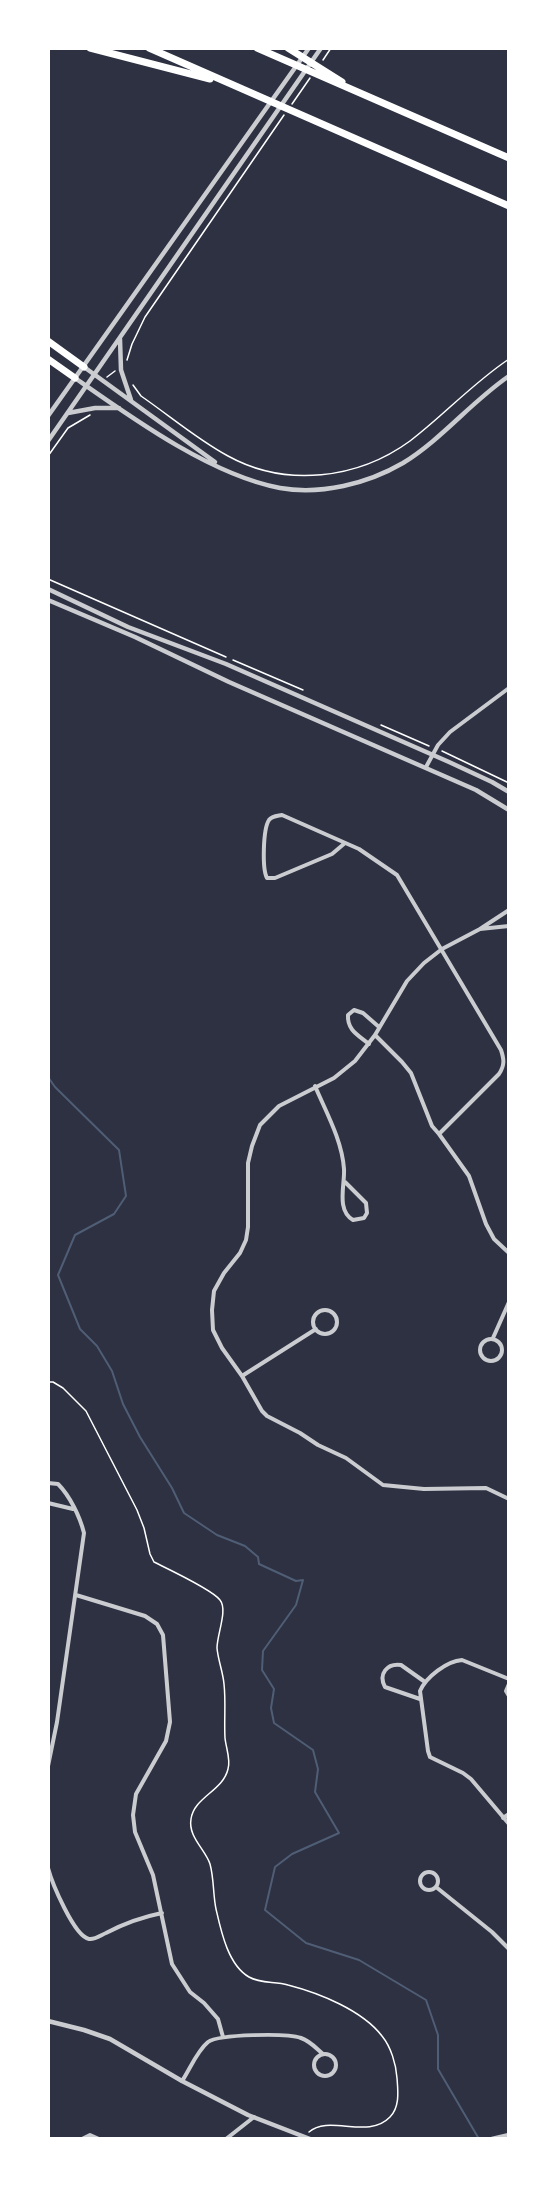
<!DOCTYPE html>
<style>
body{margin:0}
#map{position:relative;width:557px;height:2187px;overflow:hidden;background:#2d3142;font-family:"Source Sans 3",sans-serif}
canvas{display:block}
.frame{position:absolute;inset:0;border:50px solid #fff;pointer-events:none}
</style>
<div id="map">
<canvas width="557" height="2187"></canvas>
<div class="frame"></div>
</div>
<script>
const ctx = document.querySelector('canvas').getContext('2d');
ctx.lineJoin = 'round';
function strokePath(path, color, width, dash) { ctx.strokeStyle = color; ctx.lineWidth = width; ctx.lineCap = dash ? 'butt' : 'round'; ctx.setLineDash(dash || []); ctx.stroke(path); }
const stream = new Path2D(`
 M 48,1077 L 55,1087 L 119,1150 L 126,1196 L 114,1214 L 75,1235 L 58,1275 L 80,1329 L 97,1346 L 112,1371 L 123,1404 L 140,1437 L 172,1488 L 184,1513 L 217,1535 L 245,1546 L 258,1557 L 259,1564 L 296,1581 L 303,1580 L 296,1605 L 263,1651 L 262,1670 L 274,1689 L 271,1708 L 274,1723 L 313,1750 L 318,1769 L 315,1792 L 339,1833 L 292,1854 L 275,1867 L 265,1910 L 306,1943 L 359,1960 L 426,2000 L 438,2035 L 438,2069 L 479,2139`);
const path = new Path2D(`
 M 323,60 L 331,48
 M 292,104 L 310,78
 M 127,360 L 132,344 L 145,317 L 284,115
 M 107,377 L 115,371
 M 133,385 L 141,396 C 170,416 198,440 228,456 C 286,488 358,479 410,441 C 444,415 473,383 509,359
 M 48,456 L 68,428 L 90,415
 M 48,579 L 226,657
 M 233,660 L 303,690
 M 381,725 L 429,746
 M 442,751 L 509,783
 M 48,1382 L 53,1382 L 63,1388 L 86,1411 L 137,1510 L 144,1528 L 150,1554 L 154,1562 C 168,1569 213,1590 220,1600 C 228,1610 217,1634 217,1648 C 218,1660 223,1672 224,1684 C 226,1702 224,1720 225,1738 C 226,1748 231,1760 228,1769 C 223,1791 194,1797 191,1819 C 188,1837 205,1849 210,1864 C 214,1878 213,1895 216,1909 C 221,1931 228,1965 249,1977 C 261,1984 275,1981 288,1985 C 319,1993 362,2010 382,2036 C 391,2047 396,2064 397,2078 C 398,2091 400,2107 390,2117 C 368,2140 329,2114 309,2132`);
const minor = new Path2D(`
 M 426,767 L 438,745 L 450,732 L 509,688
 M 345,843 L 332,854 L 275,878 L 267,878 C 262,869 263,829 269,820 C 272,816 278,816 282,815 L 359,849 L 397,875 L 501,1050 C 504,1059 505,1065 499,1074 L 439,1134
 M 509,910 L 480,929 L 442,949 L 424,963 L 407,981 L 375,1035 L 355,1061 L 334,1078 L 279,1106 L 260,1125 L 252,1146 L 248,1163 L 248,1227 L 246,1240 L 240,1253 L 224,1273 L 214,1291 L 212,1310 L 213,1330 L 222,1348 L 242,1376 L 262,1411 L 267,1416 L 300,1433 L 318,1445 L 346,1458 L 383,1485 L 424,1489 L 486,1488 L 509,1499
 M 480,929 L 509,926
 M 375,1035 L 402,1062 L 411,1073 L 432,1126 L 439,1134 L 469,1176 L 486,1224 L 494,1239 L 509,1253
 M 369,1044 C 358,1035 347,1030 348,1015 L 354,1010 L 363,1013 L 379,1027
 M 315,1086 C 326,1112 342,1140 344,1169 C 345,1185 336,1210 353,1220 L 364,1218 L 367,1213 L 366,1203 L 345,1182
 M313 1322a12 12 0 1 1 24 0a12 12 0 1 1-24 0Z
 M 493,1338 L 509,1302
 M480 1350a11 11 0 1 1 22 0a11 11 0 1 1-22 0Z
 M 242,1376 L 316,1329
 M 48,1483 L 58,1484 C 70,1496 80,1517 84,1533 L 57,1722 L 48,1766
 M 48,1503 L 73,1509
 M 76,1595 L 145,1616 L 157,1624 L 163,1635 L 170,1722 L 166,1741 L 136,1794 L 133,1815 L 135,1832 L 153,1875 L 172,1964 L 190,1992 L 204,2003 L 218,2019 L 223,2037
 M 509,1679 L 462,1660 C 447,1661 426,1677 420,1691 L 428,1751 L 430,1757 L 463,1773 L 471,1779 L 509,1824
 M 509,1684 L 506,1691 L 509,1696
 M 420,1699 L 385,1687 C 378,1674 387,1663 401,1665 L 425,1682
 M 503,1818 L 509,1814
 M 48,1868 C 52,1883 74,1936 89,1939 C 95,1940 101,1935 106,1933 C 125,1923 142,1917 162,1913
 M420 1881a9 9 0 1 1 18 0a9 9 0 1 1-18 0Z
 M 436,1887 L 492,1932 L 509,1949
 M314 2065a11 11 0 1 1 22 0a11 11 0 1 1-22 0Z
 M 182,2081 C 190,2069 197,2051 208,2042 C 219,2034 287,2033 301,2038 C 310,2041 316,2048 323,2054
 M 82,2139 L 90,2135 L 99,2139
 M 226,2139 L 254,2117`);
const tertiary = new Path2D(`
 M 120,339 L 121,370 L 131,400
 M 84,367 L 215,462
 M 75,378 C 132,418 211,475 280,488 C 321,495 367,484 403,463 C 442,439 471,402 509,376
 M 68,413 L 95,408 L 119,408
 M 48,416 L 309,48
 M 48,441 L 321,48
 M 48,589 L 128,627 L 226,664 L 449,762 L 492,782 L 509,792
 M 48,600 L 135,637 L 229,682 L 476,790 L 509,810
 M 48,2021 L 84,2030 L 110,2039 L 182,2081 L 248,2115 L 310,2139
 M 492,2139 L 509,2135`);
const motorway = new Path2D(`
 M 90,48 L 210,79
 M 149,48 L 509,206
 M 257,48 L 509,158
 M 288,48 L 342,82
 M 48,341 L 84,367
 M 48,359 L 75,378`);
strokePath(stream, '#4f5d75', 2);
strokePath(path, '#fff', 1.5);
strokePath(minor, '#caccd0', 4);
strokePath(tertiary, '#caccd0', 4.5);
strokePath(motorway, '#fff', 7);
</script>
